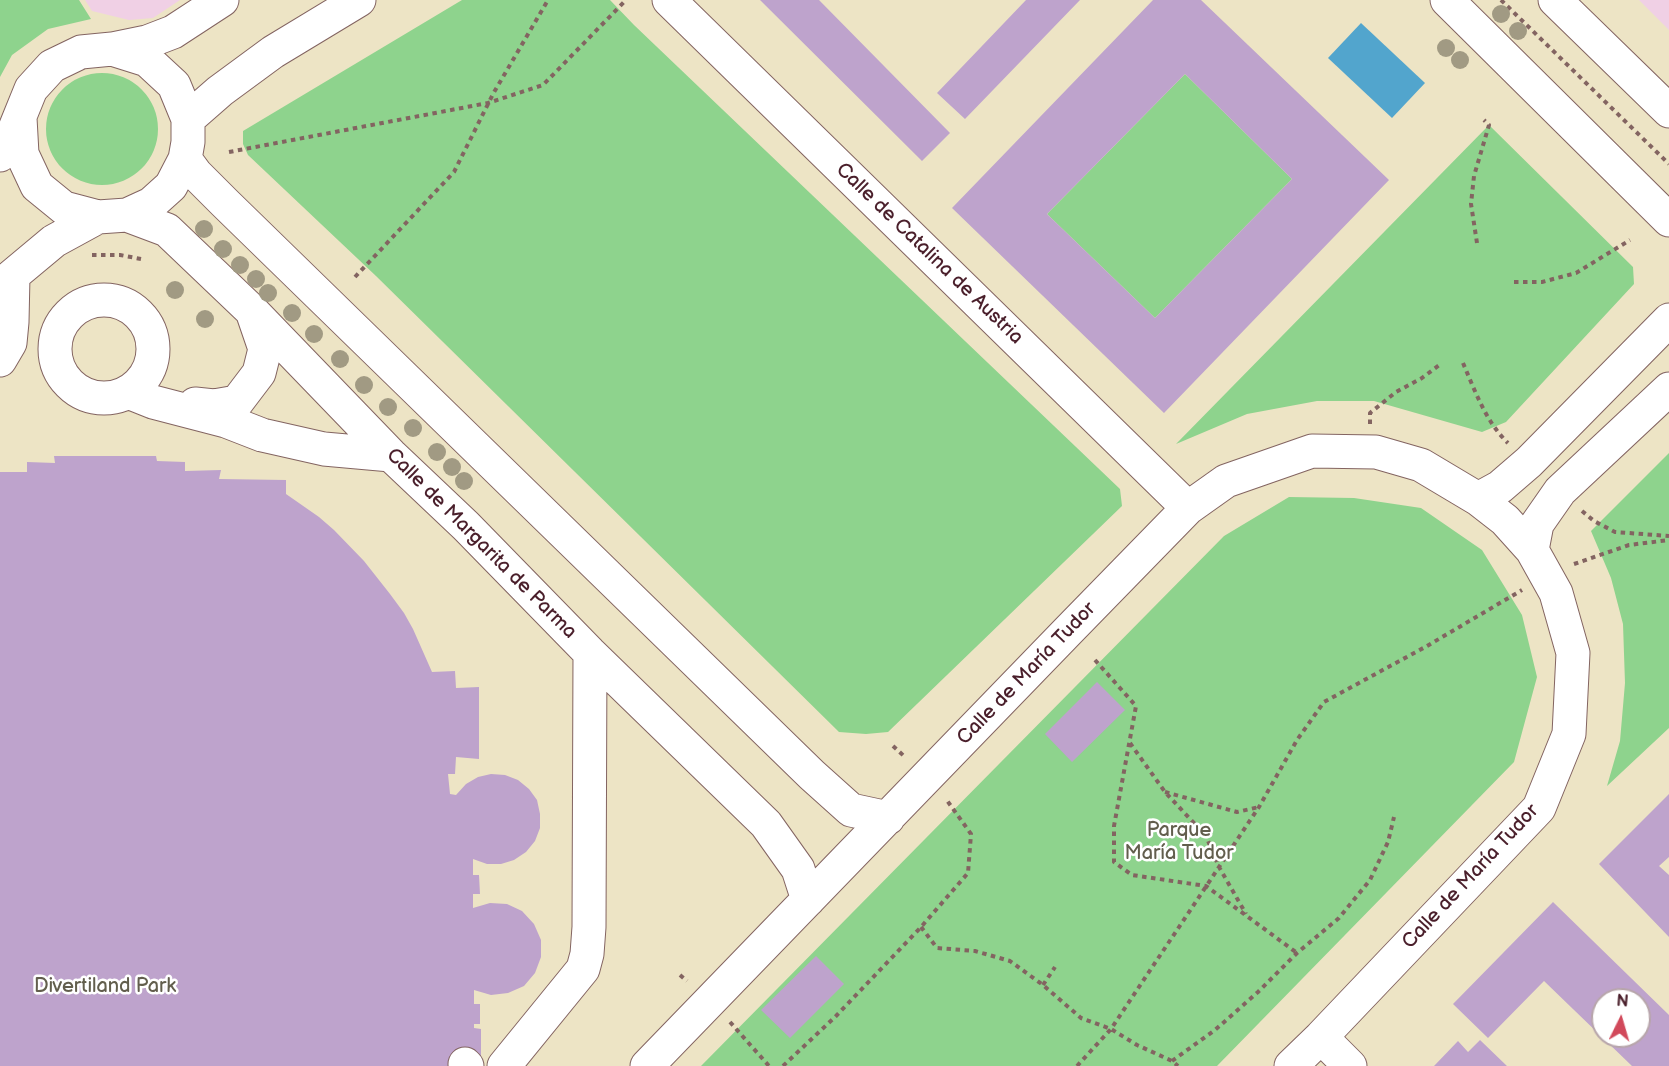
<!DOCTYPE html>
<meta charset="utf-8">
<style>
body{margin:0}
#map{position:relative;width:1669px;height:1066px;overflow:hidden;background:#ede4c5;font-family:"Balsamiq Sans",sans-serif}
canvas{display:block}
.north{position:absolute;left:1591px;top:988px;width:60px;height:60px;box-sizing:border-box;background:#fff;border:2px solid #b7a5aa;border-radius:50%;rotate:5deg;font-size:16px;font-weight:700;line-height:24px;text-align:center;color:#4a1f2b}
.north::after{content:'';display:block;margin:auto;width:21px;height:27px;background:#d1495b;clip-path:polygon(50% 0,100% 100%,50% 72%,0 100%)}
</style>
<div id="map">
<canvas width="1669" height="1066"></canvas>
<div class="north">N</div>
</div>
<script>
const ctx = document.querySelector('canvas').getContext('2d');
ctx.lineJoin = 'round';
function fillPath(path, color) { ctx.fillStyle = color; ctx.fill(path, 'evenodd'); }
function strokePath(path, color, width, dash) { ctx.strokeStyle = color; ctx.lineWidth = width; ctx.lineCap = dash ? 'butt' : 'round'; ctx.setLineDash(dash || []); ctx.stroke(path); }
function label(font, color, halo, rows, align = 'center') {
  ctx.font = font + ' "Balsamiq Sans",sans-serif'; ctx.lineWidth = 5; ctx.setLineDash([]); ctx.textBaseline = 'middle'; ctx.strokeStyle = halo; ctx.fillStyle = color; for (const [text, x, y, turn = 0] of rows) {
    ctx.save(); ctx.translate(x, y); ctx.rotate((+turn || 0) * Math.PI / 180); ctx.textAlign = isNaN(turn) ? turn : align; if (halo) ctx.strokeText(text, 0, 0); ctx.fillText(text, 0, 0); ctx.restore();
  }
}
const built = new Path2D(`
 M 85,0 L 180,0 L 153,18 L 129,20 L 92,11 Z
 M 1639,0 L 1669,0 L 1669,30 Z`);
const green = new Path2D(`
 M 0,0 L 79,0 L 91,19 L 48,29 L 12,55 L 0,77 Z
 M 462,0 L 610,0 L 634,25 L 1120,489 L 1122,506 L 888,732 L 866,734 L 839,732 L 376,276 L 248,155 L 243,144 L 243,131 Z
 M46 129a56 56 0 1 1 112 0a56 56 0 1 1-112 0Z
 M 1185,74 L 1292,179 L 1155,318 L 1047,214 Z
 M 1489,125 L 1633,267 L 1634,284 L 1506,422 L 1482,432 L 1374,401 L 1317,401 L 1247,414 L 1176,444 Z
 M 1669,453 L 1669,728 L 1607,786 L 1620,741 L 1625,683 L 1623,624 L 1611,578 L 1591,531 Z
 M 1289,497 L 1354,498 L 1421,508 L 1482,550 L 1522,615 L 1537,677 L 1514,762 L 1217,1066 L 701,1066 L 1224,536 Z`);
const water = new Path2D(`
 M 1361,23 L 1425,83 L 1392,118 L 1328,58 Z`);
const building = new Path2D(`
 M 760,0 L 819,0 L 950,133 L 922,161 Z
 M 1026,0 L 1080,0 L 965,119 L 937,93 Z
 M 1153,0 L 1201,0 L 1389,180 L 1164,413 L 952,208 ZM 1185,74 L 1292,179 L 1155,318 L 1047,214 Z
 M 54,456 L 156,456 L 157,461 L 185,462 L 185,471 L 221,470 L 219,479 L 286,480 L 286,494 L 319,517 L 334,530 L 364,561 L 390,594 L 404,613 L 413,629 L 432,672 L 455,671 L 456,688 L 479,687 L 479,759 L 456,757 L 455,774 L 448,774 L 450,794 L 456,795 L 466,784 L 478,777 L 491,774 L 505,775 L 518,780 L 529,789 L 537,800 L 540,814 L 540,828 L 535,841 L 526,852 L 514,860 L 501,864 L 487,864 L 473,859 L 473,875 L 479,875 L 480,894 L 473,894 L 473,908 L 490,903 L 507,904 L 522,911 L 534,924 L 541,940 L 541,957 L 535,973 L 524,986 L 508,993 L 491,995 L 474,990 L 474,1004 L 480,1004 L 480,1024 L 474,1024 L 474,1028 L 481,1029 L 481,1064 L 448,1064 L 448,1066 L 0,1066 L 0,472 L 27,472 L 27,462 L 55,463 Z
 M 1097,682 L 1125,710 L 1072,762 L 1045,734 Z
 M 1669,794 L 1669,857 L 1659,866 L 1669,875 L 1669,937 L 1599,864 Z
 M 1553,902 L 1669,1015 L 1669,1066 L 1632,1066 L 1544,981 L 1488,1038 L 1453,1004 ZM 1603,1000 L 1639,1000 L 1639,1036 L 1603,1036 Z
 M 816,956 L 844,984 L 790,1038 L 761,1010 Z
 M 1480,1040 L 1507,1066 L 1434,1066 L 1458,1041 L 1468,1052 Z`);
const path = new Path2D(`
 M 1501,0 L 1669,164
 M 229,152 L 488,103 L 543,85 L 626,0
 M 1477,243 L 1471,204 L 1474,176 L 1489,125 L 1484,120
 M 92,255 L 120,255 L 141,259
 M 355,277 L 454,172 L 493,94 L 548,0
 M 1514,282 L 1542,282 L 1576,273 L 1630,240
 M 1463,363 C 1475,391 1486,422 1508,443
 M 1370,424 L 1370,413 L 1396,392 L 1422,378 L 1442,363
 M 1582,511 L 1594,521 L 1615,532 L 1669,536
 M 1574,564 L 1629,545 L 1669,540
 M 1095,660 L 1136,706 L 1114,826 L 1114,862 L 1132,875 L 1206,886 L 1297,953
 M 1130,743 L 1165,792 L 1206,836 L 1219,867 L 1246,914
 M 893,746 L 905,757
 M 1165,792 L 1237,812 L 1259,807
 M 921,927 L 937,948 L 975,951 L 1010,961 L 1043,985 L 1081,1018 L 1111,1029 L 1137,1045 L 1172,1061 L 1178,1066
 M 680,975 L 687,981
 M 1043,985 L 1055,967
 M 730,1022 L 769,1066
 M 1172,1061 L 1215,1030 L 1258,992 L 1297,953 L 1339,918 L 1370,880 L 1388,842 L 1394,817
 M 783,1066 L 836,1016 L 921,927 L 968,873 L 971,834 L 946,799
 M 1077,1066 L 1111,1029 L 1259,807 L 1297,740 L 1324,702 L 1427,646 L 1522,590`);
const minor = new Path2D(`
 M 669,0 L 1188,508
 M 1447,0 L 1669,220
 M 1555,0 L 1669,111
 M 113,49 L 147,42 L 173,32 L 222,0
 M 188,119 L 220,91 L 273,52 L 359,0
 M 0,155 L 7,148 L 31,89 L 52,66 L 81,52 L 112,49 L 147,60 L 174,85 L 188,119 L 188,142 L 185,159 L 171,186 L 151,204 L 127,215 L 98,217 L 64,208 L 37,186 L 22,154 L 20,118
 M 185,159 L 196,174 L 225,203 L 812,775 L 851,810 L 888,818
 M 127,215 L 167,230 L 253,312 L 391,455 L 466,526 L 590,653 L 766,824 L 798,869 L 808,900
 M 0,286 L 54,241 L 98,217
 M55 349a49 49 0 1 1 98 0a49 49 0 1 1-98 0Z
 M 0,360 L 10,343 L 12,322 L 13,276
 M 128,392 L 153,402 L 226,421 L 262,435 L 324,449 L 391,455
 M 195,404 L 214,406 L 237,402 L 259,373 L 265,349 L 253,314
 M 1478,499 L 1500,487 L 1529,462 L 1669,320
 M 1532,550 L 1537,524 L 1560,491 L 1669,389
 M 1321,1037 L 1350,1066
 M 465,1064 L 467,1066
 M 504,1066 L 583,969 L 587,954 L 589,927 L 590,653
 M 647,1066 L 1068,631 L 1188,508 L 1226,481 L 1312,451 L 1376,452 L 1421,465 L 1478,499 L 1505,520 L 1532,550 L 1556,593 L 1573,653 L 1569,734 L 1539,808 L 1321,1037 L 1291,1066`);
const trees = [
 [1501,14],
 [1518,31],
 [1446,48],
 [1460,60],
 [204,229],
 [223,249],
 [240,265],
 [256,279],
 [175,290],
 [268,293],
 [292,313],
 [205,319],
 [314,334],
 [340,359],
 [364,385],
 [388,407],
 [413,428],
 [437,452],
 [452,467],
 [464,481]
];
const streetNames = [
 ["Calle de Catalina de Austria",929,254,44],
 ["Calle de Margarita de Parma",481,544,45],
 ["Calle de María Tudor",1027,674,-46],
 ["Calle de María Tudor",1471,877,-47]
];
const parkNames = [
 ["Parque",1179,831],
 ["María Tudor",1179,854],
 ["Divertiland Park",105,987]
];
fillPath(built, '#f0d0e5');
fillPath(green, '#8ed38d');
fillPath(water, '#52a5cd');
fillPath(building, '#bea3cc');
strokePath(minor, '#836461', 35);
strokePath(path, '#836461', 4, [4.5, 4.5]);
strokePath(minor, '#fff', 33);
ctx.fillStyle = '#a19a83';
for (const [x, y] of trees) { ctx.beginPath(); ctx.arc(x, y, 9, 0, 2 * Math.PI); ctx.fill(); }
label('20px', '#4a1f2b', '#fff', streetNames);
label('20px', '#625e4d', '#fff', parkNames);
</script>
